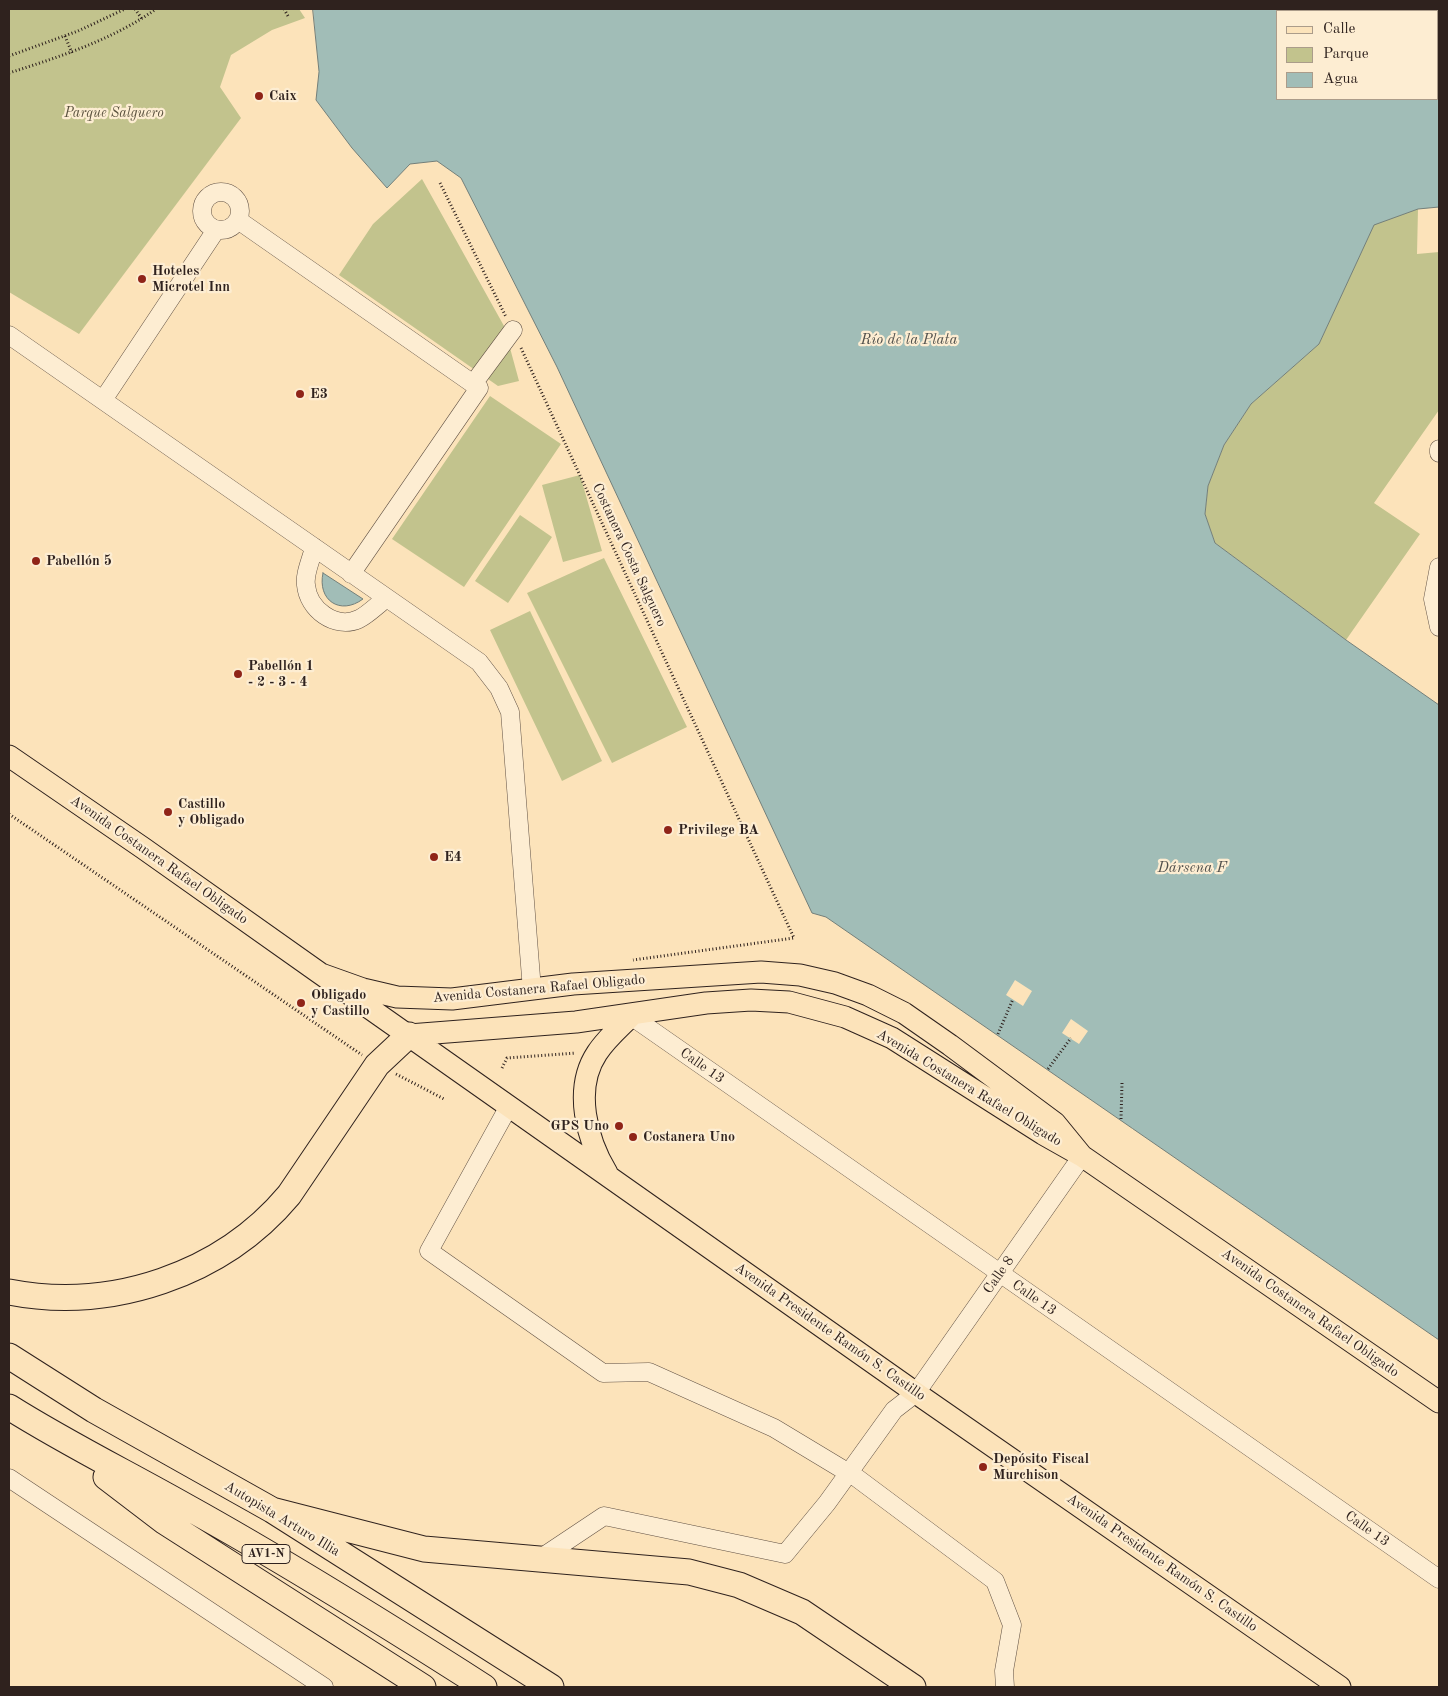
<!DOCTYPE html>
<meta charset="utf-8">
<style>
body{margin:0}
#map{position:relative;width:1448px;height:1696px;overflow:hidden;background:#fce3ba;font-family:"Old Standard TT",serif}
canvas{display:block}
.frame{position:absolute;inset:0;border:10px solid #2f221e;pointer-events:none}
.legend{position:absolute;left:1276px;top:10px;width:162px;height:90px;box-sizing:border-box;background:#fdedd2;border:1px solid #ab9c8a;margin:0;padding:6px 9px;list-style:none;font-size:15px;color:#2f221e}
.legend li{display:flex;align-items:center;gap:10px;height:25px}
.legend b{width:25px;border:1px solid #ab9c8a}
</style>
<div id="map">
<canvas width="1448" height="1696"></canvas>
<div class="frame"></div>
<ul class="legend">
<li><b style="height:6px;background:#fce3ba"></b>Calle</li>
<li><b style="height:14px;background:#c2c38d"></b>Parque</li>
<li><b style="height:14px;background:#a1bdb7"></b>Agua</li>
</ul>
</div>
<script>
const ctx = document.querySelector('canvas').getContext('2d');
ctx.lineJoin = 'round';
function fillPath(path, color) { ctx.fillStyle = color; ctx.fill(path, 'evenodd'); }
function strokePath(path, color, width, dash) { ctx.strokeStyle = color; ctx.lineWidth = width; ctx.lineCap = dash ? 'butt' : 'round'; ctx.setLineDash(dash || []); ctx.stroke(path); }
function label(font, color, halo, rows, align = 'center') {
  ctx.font = font + ' "Old Standard TT",serif'; ctx.lineWidth = 4.5; ctx.setLineDash([]); ctx.textBaseline = 'middle'; ctx.strokeStyle = halo; ctx.fillStyle = color; for (const [text, x, y, turn = 0] of rows) {
    ctx.save(); ctx.translate(x, y); ctx.rotate((+turn || 0) * Math.PI / 180); ctx.textAlign = isNaN(turn) ? turn : align; if (halo) ctx.strokeText(text, 0, 0); ctx.fillText(text, 0, 0); ctx.restore();
  }
}
const green = new Path2D(`
 M 9,9 L 299,9 L 305,18 L 272,30 L 231,55 L 220,87 L 241,118 L 79,334 L 9,292 Z
 M 422,179 L 504,326 L 519,381 L 498,386 L 339,275 L 373,224 Z
 M 1418,209 L 1417,254 L 1439,252 L 1439,410 L 1374,503 L 1420,534 L 1346,640 L 1215,543 L 1205,514 L 1208,486 L 1224,445 L 1251,404 L 1319,344 L 1374,224 Z
 M 490,396 L 561,444 L 464,587 L 392,539 Z
 M 580,475 L 602,551 L 563,562 L 542,485 Z
 M 520,515 L 552,537 L 508,603 L 475,581 Z
 M 604,558 L 687,727 L 612,763 L 527,593 Z
 M 530,611 L 602,761 L 562,781 L 490,630 Z`);
const water = new Path2D(`
 M 313,9 L 1439,9 L 1439,207 L 1418,209 L 1374,225 L 1319,344 L 1251,404 L 1224,445 L 1208,486 L 1205,514 L 1215,543 L 1346,640 L 1439,705 L 1439,1340 L 826,917 L 812,913 L 557,367 L 461,178 L 437,161 L 410,164 L 387,188 L 352,148 L 316,100 L 319,72 ZM 1277,11 L 1437,11 L 1437,99 L 1277,99 Z
 M 323,573 L 363,599 C 340,616 317,600 323,573 Z`);
const pier = new Path2D(`
 M 1015,980 L 1032,991 L 1023,1006 L 1006,995 Z
 M 1071,1019 L 1088,1031 L 1079,1044 L 1062,1033 Z`);
const path = new Path2D(`
 M 135,9 L 142,19
 M 284,9 L 288,16
 M 65,36 L 72,53
 M 9,56 L 78,31 L 125,9
 M 9,73 C 59,57 112,40 156,9
 M 440,183 L 506,317
 M 521,348 L 794,938 L 633,960
 M 9,814 L 362,1055
 M 998,1034 L 1013,999
 M 502,1068 L 507,1058 L 576,1053
 M 1048,1069 L 1071,1038
 M 396,1074 L 444,1099
 M 1121,1119 L 1122,1083`);
const minor = new Path2D(`
 M202 211a19 19 0 1 1 38 0a19 19 0 1 1-38 0Z
 M 238,220 L 479,388 L 351,574
 M 9,335 L 479,662 L 499,688 L 510,712 L 532,990
 M 473,384 L 513,330
 M 103,400 L 216,230
 M 1439,449 L 1439,453
 M 314,547 C 312,558 304,574 306,585 C 308,609 335,630 359,619 C 369,614 378,604 387,598
 M 1439,567 L 1433,599 L 1439,627
 M 631,1016 L 1439,1579
 M 509,1106 L 429,1251 L 603,1373 L 649,1372 L 774,1428 L 857,1478 L 995,1581 L 1012,1625 L 1004,1671 L 1005,1687
 M 9,1478 L 324,1687
 M 538,1560 L 604,1516 L 785,1554 L 827,1503 L 894,1410 L 916,1393 L 1082,1156`);
const major = new Path2D(`
 M 9,756 L 143,848 L 321,974 L 363,989 L 397,997 L 452,999 L 573,984 L 761,972 L 800,975 L 835,983 L 868,995 L 904,1013 L 950,1045 L 1055,1123 L 1082,1156
 M 321,974 L 916,1393 L 1340,1687
 M 409,1035 L 576,1022 L 706,1003 L 751,1000 L 789,1002 L 845,1017 L 892,1038 L 1043,1134 L 1082,1156 L 1439,1402
 M 607,1173 C 587,1140 573,1089 597,1053 C 606,1039 619,1028 631,1016`);
const highway = new Path2D(`
 M 9,1292 C 111,1312 222,1275 289,1195 L 377,1065 L 409,1035
 M 9,1356 L 94,1410 L 272,1510 L 551,1687
 M 9,1407 C 66,1443 127,1473 187,1507 C 288,1563 387,1625 484,1687
 M 106,1477 L 165,1522 L 423,1687
 M 272,1510 L 424,1549 L 689,1572 L 739,1585 L 802,1612 L 913,1687`);
const markers = [
 [259,96,5,"#8f2418"],
 [142,279,5,"#8f2418"],
 [300,394,5,"#8f2418"],
 [36,561,5,"#8f2418"],
 [238,674,5,"#8f2418"],
 [168,812,5,"#8f2418"],
 [668,830,5,"#8f2418"],
 [434,857,5,"#8f2418"],
 [301,1003,5,"#8f2418"],
 [619,1126,5,"#8f2418"],
 [633,1137,5,"#8f2418"],
 [983,1467,5,"#8f2418"]
];
const shields = [
 [266,1554,48]
];
const shieldNames = [
 ["AV1-N",266,1554]
];
const poiNames = [
 ["Caix",269,96],
 ["Hoteles",152,271],
 ["Microtel Inn",152,287],
 ["E3",310,394],
 ["Pabellón 5",46,561],
 ["Pabellón 1",248,666],
 ["- 2 - 3 - 4",248,682],
 ["Castillo",178,804],
 ["y Obligado",178,820],
 ["Privilege BA",678,830],
 ["E4",444,857],
 ["Obligado",311,995],
 ["y Castillo",311,1011],
 ["GPS Uno",609,1126,"right"],
 ["Costanera Uno",643,1137],
 ["Depósito Fiscal",993,1459],
 ["Murchison",993,1475]
];
const parkNames = [
 ["Parque Salguero",114,113]
];
const streetNames = [
 ["Costanera Costa Salguero",629,555,65],
 ["Avenida Costanera Rafael Obligado",159,860,35],
 ["Avenida Costanera Rafael Obligado",539,989,-5],
 ["Calle 13",702,1066,35],
 ["Avenida Costanera Rafael Obligado",969,1088,31],
 ["Calle 8",999,1275,-55],
 ["Calle 13",1034,1298,35],
 ["Avenida Costanera Rafael Obligado",1310,1313,35],
 ["Avenida Presidente Ramón S. Castillo",830,1332,35],
 ["Autopista Arturo Illia",282,1519,31],
 ["Calle 13",1367,1529,35],
 ["Avenida Presidente Ramón S. Castillo",1162,1563,35]
];
const waterNames = [
 ["Río de la Plata",909,340],
 ["Dársena F",1192,868]
];
fillPath(green, '#c2c38d');
fillPath(water, '#a1bdb7');
strokePath(water, '#737f7a', 1);
fillPath(pier, '#fce3ba');
strokePath(minor, '#625245', 19);
strokePath(major, '#2f221e', 23);
strokePath(highway, '#2f221e', 27);
strokePath(path, '#2f221e', 3, [1, 2.5]);
strokePath(minor, '#fdedd2', 18);
strokePath(major, '#fce3ba', 21);
strokePath(highway, '#fce3ba', 25);
for (const [x, y, r, color] of markers) { const dot = new Path2D(); dot.arc(x, y, r, 0, 2 * Math.PI); ctx.fillStyle = color; ctx.fill(dot); strokePath(dot, '#fdedd2', 2); }
for (const [x, y, w] of shields) { const box = new Path2D(); box.roundRect(x - w / 2, y - 9.5, w, 19, 4); ctx.fillStyle = '#fdedd2'; ctx.fill(box); strokePath(box, '#2f221e', 1); }
label('bold 12px', '#2f221e', null, shieldNames);
label('bold 14px', '#2f221e', '#fdedd2', poiNames, 'left');
label('italic 14px', '#5b523f', '#fdedd2', parkNames);
label('14px', '#2f221e', '#fdedd2', streetNames);
label('italic 15px', '#51504c', '#fdedd2', waterNames);
</script>
